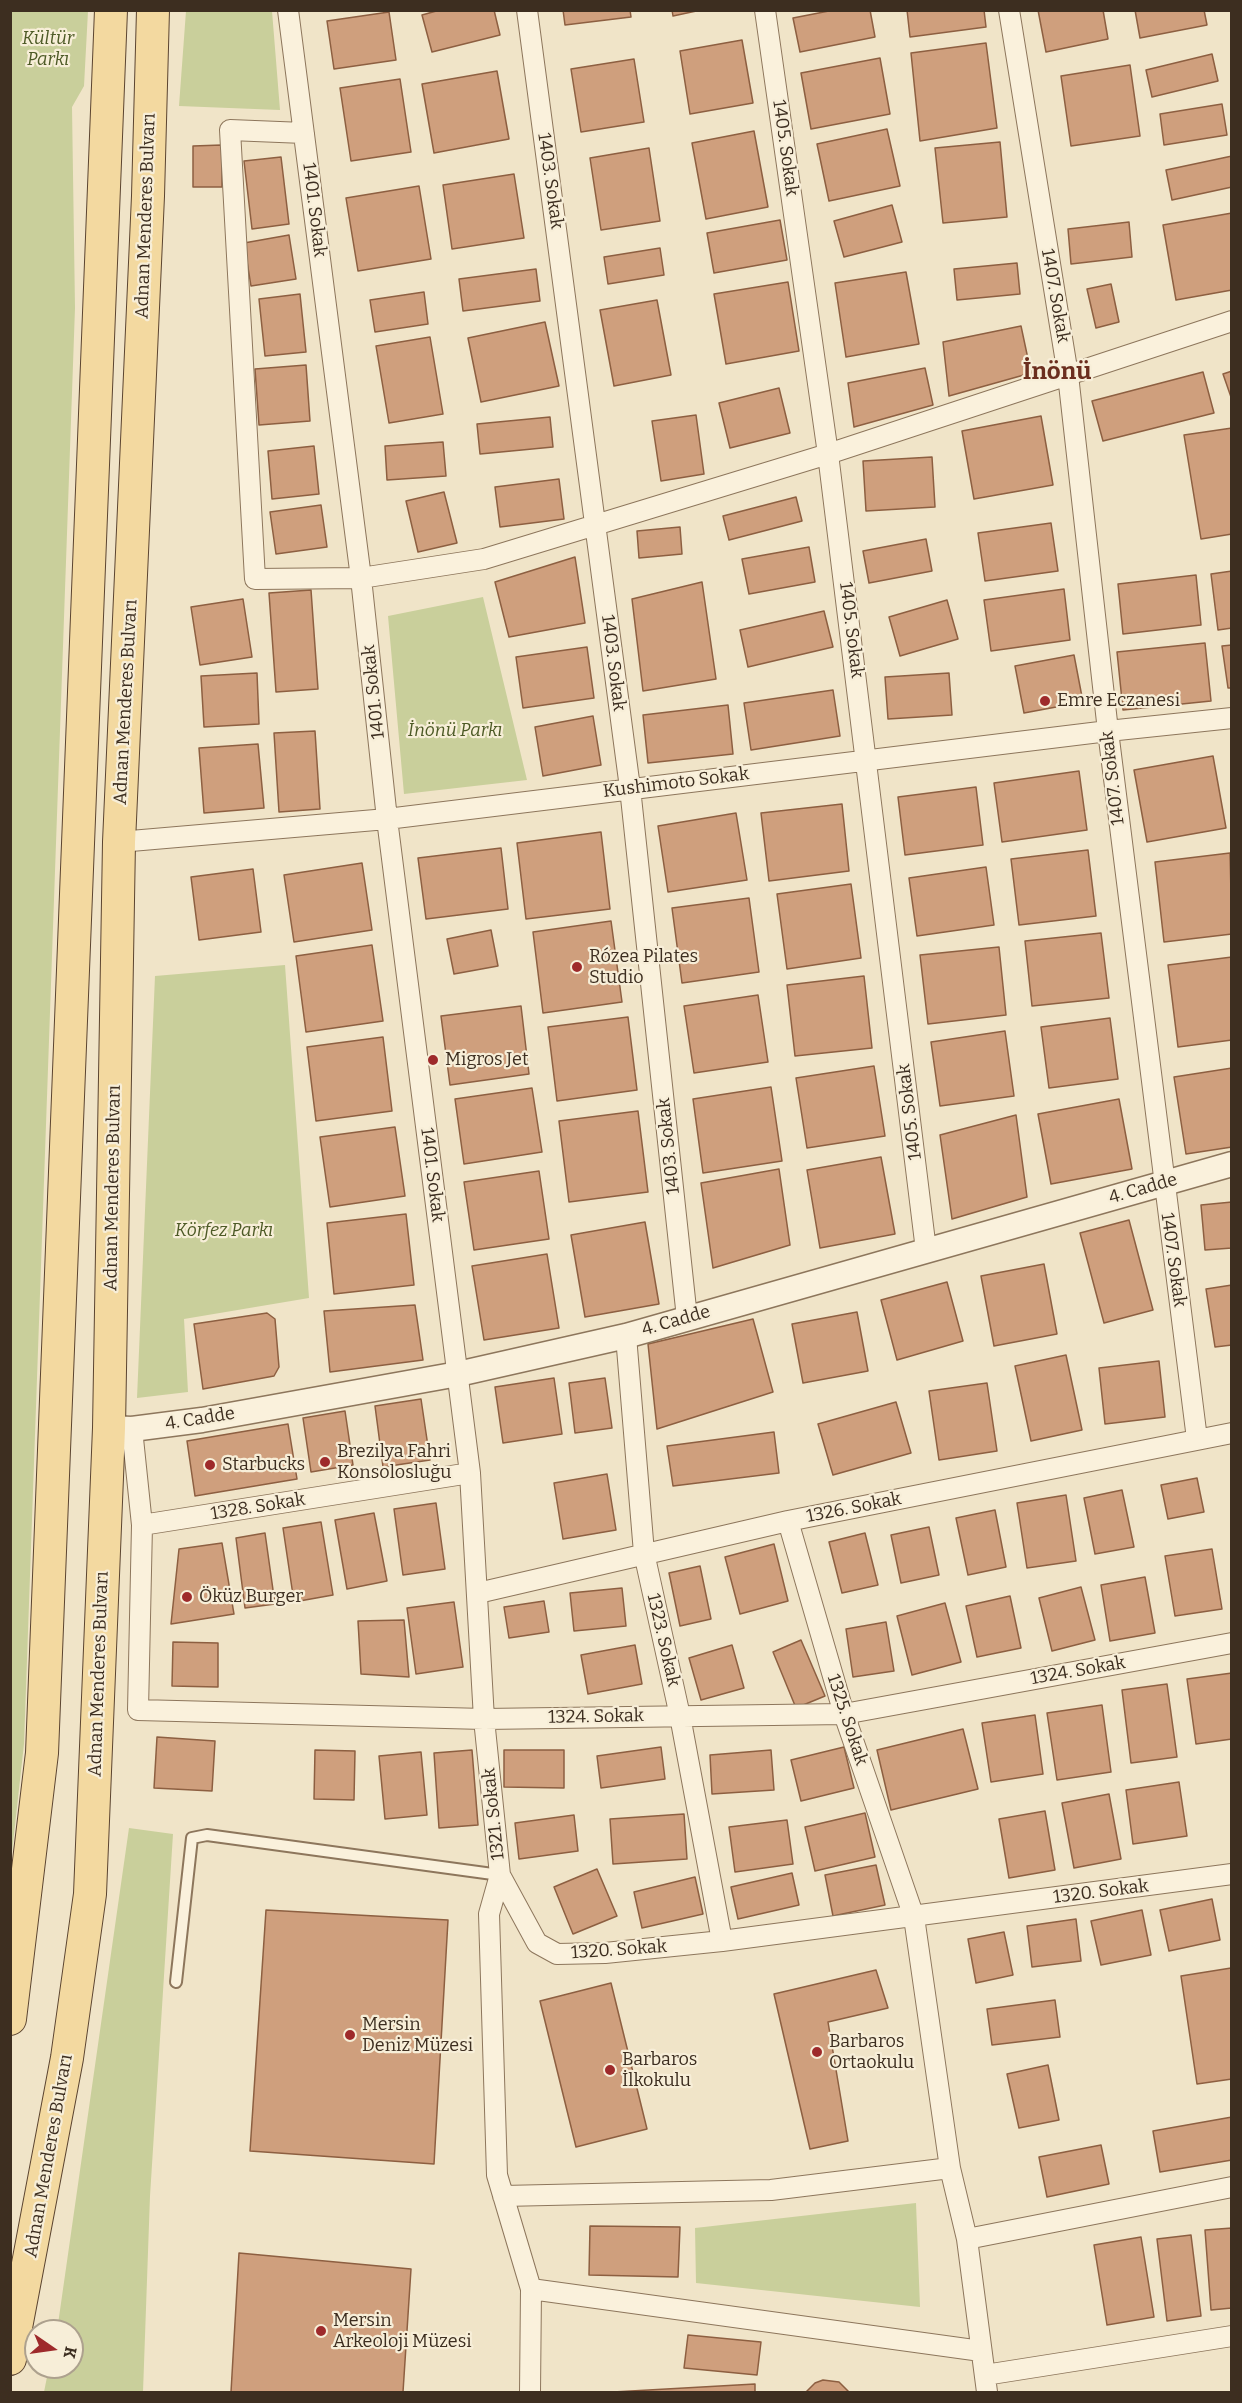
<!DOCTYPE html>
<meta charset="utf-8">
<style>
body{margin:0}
#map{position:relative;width:1242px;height:2403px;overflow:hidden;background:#f0e4c8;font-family:Bitter,serif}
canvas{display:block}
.frame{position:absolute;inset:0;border:12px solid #3d2e20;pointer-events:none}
.north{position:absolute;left:24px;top:2319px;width:60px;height:60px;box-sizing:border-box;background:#f7eed8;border:2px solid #ada18e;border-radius:50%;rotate:103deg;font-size:16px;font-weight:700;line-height:24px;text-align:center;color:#3d2e20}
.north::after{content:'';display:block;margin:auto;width:21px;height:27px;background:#9e2a2b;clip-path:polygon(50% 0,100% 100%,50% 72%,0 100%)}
</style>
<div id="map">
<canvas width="1242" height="2403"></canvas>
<div class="frame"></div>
<div class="north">K</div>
</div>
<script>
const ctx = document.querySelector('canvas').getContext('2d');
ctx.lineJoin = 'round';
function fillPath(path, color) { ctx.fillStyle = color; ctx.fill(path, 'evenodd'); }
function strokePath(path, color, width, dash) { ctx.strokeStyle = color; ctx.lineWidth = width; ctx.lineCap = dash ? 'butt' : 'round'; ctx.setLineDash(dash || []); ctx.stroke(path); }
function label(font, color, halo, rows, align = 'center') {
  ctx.font = font + ' Bitter,serif'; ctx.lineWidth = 4.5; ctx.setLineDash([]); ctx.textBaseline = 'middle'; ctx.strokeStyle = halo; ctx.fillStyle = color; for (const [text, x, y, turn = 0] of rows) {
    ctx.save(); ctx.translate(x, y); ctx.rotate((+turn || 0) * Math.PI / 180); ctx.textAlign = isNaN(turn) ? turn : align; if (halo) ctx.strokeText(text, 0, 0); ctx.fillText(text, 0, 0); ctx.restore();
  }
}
const green = new Path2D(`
 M 88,11 L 84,86 L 72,107 L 75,308 L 24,1744 L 11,1861 L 10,11 Z
 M 186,11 L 272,11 L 280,110 L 179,106 Z
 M 483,597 L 527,780 L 404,794 L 388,616 Z
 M 285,965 L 309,1298 L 184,1319 L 188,1392 L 137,1398 L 155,976 Z
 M 129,1828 L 173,1834 L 150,2196 L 143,2392 L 44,2392 L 49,2367 L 72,2367 L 72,2331 L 57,2331 Z
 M 916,2203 L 920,2307 L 696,2283 L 695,2228 Z`);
const building = new Path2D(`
 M 440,10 L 494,10 L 500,35 L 432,52 L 422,15 Z
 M 563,10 L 630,10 L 631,17 L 565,25 Z
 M 672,10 L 701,10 L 673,16 Z
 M 834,10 L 870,10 L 875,37 L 800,52 L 793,18 Z
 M 907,10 L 984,10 L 986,27 L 910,37 Z
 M 1038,10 L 1103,10 L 1108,39 L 1046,52 Z
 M 1135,10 L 1204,10 L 1207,25 L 1140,38 Z
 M 389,12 L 396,60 L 334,69 L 327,21 Z
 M 742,40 L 753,103 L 690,114 L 680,51 Z
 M 986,43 L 997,128 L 920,141 L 911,53 Z
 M 1212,54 L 1218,81 L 1152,97 L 1146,70 Z
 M 880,58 L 890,114 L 811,129 L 801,73 Z
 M 634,59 L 644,122 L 581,132 L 571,69 Z
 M 1130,65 L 1140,136 L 1071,146 L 1061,76 Z
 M 497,71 L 509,139 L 434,153 L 422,84 Z
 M 400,79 L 411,152 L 351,161 L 340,88 Z
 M 1222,104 L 1227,135 L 1164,145 L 1160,114 Z
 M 887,129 L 900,186 L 829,201 L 817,144 Z
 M 754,131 L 768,207 L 706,219 L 692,143 Z
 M 1000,142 L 1007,217 L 943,223 L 935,148 Z
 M 222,145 L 222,187 L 193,187 L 193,146 Z
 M 649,148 L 660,221 L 601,230 L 590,158 Z
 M 1232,156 L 1232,187 L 1172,200 L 1166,170 Z
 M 281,157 L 289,224 L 252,229 L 244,161 Z
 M 514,174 L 524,238 L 452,249 L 443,185 Z
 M 419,186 L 431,259 L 358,271 L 346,198 Z
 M 892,205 L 902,242 L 844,257 L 834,221 Z
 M 1232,213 L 1232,290 L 1176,300 L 1163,225 Z
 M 780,220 L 787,260 L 714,273 L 707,233 Z
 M 1129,222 L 1132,257 L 1071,264 L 1068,229 Z
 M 289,235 L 296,279 L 251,286 L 244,243 Z
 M 660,248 L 664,275 L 608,284 L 604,257 Z
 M 1017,263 L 1020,294 L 957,300 L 954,269 Z
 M 536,269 L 540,301 L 463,311 L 459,279 Z
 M 906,272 L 919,344 L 846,357 L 835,283 Z
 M 788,282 L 799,351 L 726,364 L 714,294 Z
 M 1111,284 L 1119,322 L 1096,328 L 1087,289 Z
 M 424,292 L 428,324 L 375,332 L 370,300 Z
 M 300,294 L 306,352 L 265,356 L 259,299 Z
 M 657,300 L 671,375 L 614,386 L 600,310 Z
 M 545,322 L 559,386 L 481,402 L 468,338 Z
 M 1021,326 L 1031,373 L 949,396 L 943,342 Z
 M 430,337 L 443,414 L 389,423 L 376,346 Z
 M 306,365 L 310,421 L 259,425 L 255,369 Z
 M 925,368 L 933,405 L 854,427 L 848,383 Z
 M 1232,371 L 1232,400 L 1223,374 Z
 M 1203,372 L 1214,413 L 1103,441 L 1092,401 Z
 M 779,388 L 790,433 L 730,448 L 719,403 Z
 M 696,415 L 704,474 L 661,481 L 652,421 Z
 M 1041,416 L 1053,485 L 974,499 L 962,431 Z
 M 550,417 L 553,447 L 480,454 L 477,424 Z
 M 1232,428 L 1232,534 L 1201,539 L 1184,435 Z
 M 443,442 L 446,476 L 387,480 L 385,446 Z
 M 314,446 L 319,494 L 272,499 L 268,451 Z
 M 932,457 L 935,507 L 866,511 L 863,461 Z
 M 559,479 L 564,519 L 500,527 L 495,487 Z
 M 444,492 L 457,543 L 418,552 L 406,501 Z
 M 796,497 L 802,521 L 729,540 L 723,516 Z
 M 321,505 L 327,547 L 276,554 L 270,512 Z
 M 1051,523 L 1058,571 L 985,581 L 978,533 Z
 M 680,527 L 682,554 L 639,558 L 637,531 Z
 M 926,539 L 932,571 L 869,583 L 863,551 Z
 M 809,547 L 815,582 L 749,594 L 742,559 Z
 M 575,557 L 585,623 L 509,637 L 495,582 Z
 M 1232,571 L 1232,628 L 1218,630 L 1211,574 Z
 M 1196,575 L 1201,625 L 1123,634 L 1118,584 Z
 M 702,582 L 716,679 L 643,691 L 632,599 Z
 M 1064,589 L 1070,640 L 991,651 L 984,600 Z
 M 311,590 L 318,689 L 276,692 L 269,593 Z
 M 243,599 L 252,657 L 200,665 L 191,607 Z
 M 947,600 L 958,639 L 900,656 L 889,617 Z
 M 824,611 L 833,647 L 748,667 L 740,630 Z
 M 1205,643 L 1211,701 L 1123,710 L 1117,652 Z
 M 1232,645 L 1232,688 L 1228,688 L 1222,646 Z
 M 587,647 L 594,698 L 523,708 L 516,657 Z
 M 1074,655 L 1083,702 L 1024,713 L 1015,666 Z
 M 257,673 L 259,724 L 204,727 L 201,676 Z
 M 949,673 L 952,715 L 888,719 L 885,677 Z
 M 833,690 L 840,736 L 751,750 L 744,703 Z
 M 728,705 L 733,754 L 648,763 L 643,715 Z
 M 593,716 L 601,765 L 543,776 L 535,727 Z
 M 315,731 L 320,809 L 279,812 L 274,733 Z
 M 258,744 L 264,808 L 204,813 L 199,748 Z
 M 1213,756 L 1226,828 L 1147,842 L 1134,770 Z
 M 1079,771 L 1087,830 L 1002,842 L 994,783 Z
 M 976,787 L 983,845 L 905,855 L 898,797 Z
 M 842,804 L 849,871 L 769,881 L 761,813 Z
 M 736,813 L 747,880 L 668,892 L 658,826 Z
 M 601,832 L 610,909 L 526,919 L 517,843 Z
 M 501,848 L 508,909 L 426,919 L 418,858 Z
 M 1088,850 L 1096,916 L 1019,925 L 1011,859 Z
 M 1230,853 L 1232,934 L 1164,942 L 1155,862 Z
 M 362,863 L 372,930 L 294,942 L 284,875 Z
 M 986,867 L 994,925 L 917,936 L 909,878 Z
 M 253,869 L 261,932 L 199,940 L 191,877 Z
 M 851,884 L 861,958 L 787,969 L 777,894 Z
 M 749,898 L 759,972 L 682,983 L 672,908 Z
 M 611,921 L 622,1002 L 543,1013 L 533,932 Z
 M 491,930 L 498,966 L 454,974 L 447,939 Z
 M 1101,933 L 1109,998 L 1032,1006 L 1025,941 Z
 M 372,945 L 383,1021 L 306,1032 L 296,956 Z
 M 999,947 L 1006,1015 L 928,1024 L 920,955 Z
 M 1232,957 L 1232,1040 L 1178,1047 L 1168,965 Z
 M 864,976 L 872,1048 L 795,1056 L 787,985 Z
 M 758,995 L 768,1062 L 694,1073 L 684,1006 Z
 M 521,1006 L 529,1074 L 450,1085 L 441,1016 Z
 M 628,1017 L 637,1090 L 557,1101 L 548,1027 Z
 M 1110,1018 L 1118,1079 L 1049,1088 L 1041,1027 Z
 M 1005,1031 L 1014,1096 L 940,1106 L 931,1042 Z
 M 383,1037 L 392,1111 L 316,1121 L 307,1047 Z
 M 874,1066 L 885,1136 L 807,1148 L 796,1078 Z
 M 1232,1068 L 1232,1147 L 1186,1154 L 1174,1077 Z
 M 771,1087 L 782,1161 L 703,1173 L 693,1099 Z
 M 532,1088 L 542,1152 L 464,1164 L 455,1099 Z
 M 1119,1099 L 1132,1169 L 1051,1184 L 1038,1114 Z
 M 638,1111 L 648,1192 L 569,1202 L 559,1121 Z
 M 1016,1115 L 1027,1197 L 952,1219 L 940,1135 Z
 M 395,1127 L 405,1196 L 330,1207 L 320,1137 Z
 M 881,1157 L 895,1234 L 820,1248 L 807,1170 Z
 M 779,1169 L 790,1245 L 713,1268 L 701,1183 Z
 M 539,1171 L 549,1239 L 474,1250 L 464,1182 Z
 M 1232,1202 L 1232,1248 L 1205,1250 L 1201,1205 Z
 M 406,1214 L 414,1285 L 334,1294 L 327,1223 Z
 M 1129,1220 L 1153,1310 L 1104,1323 L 1080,1233 Z
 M 645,1222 L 659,1304 L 585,1317 L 571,1235 Z
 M 547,1254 L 559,1328 L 484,1340 L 472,1266 Z
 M 1044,1264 L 1057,1334 L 994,1346 L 981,1276 Z
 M 947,1282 L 963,1341 L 897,1360 L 881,1300 Z
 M 1232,1285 L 1232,1345 L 1215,1347 L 1206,1289 Z
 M 415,1305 L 423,1360 L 330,1372 L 324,1311 Z
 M 857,1312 L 868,1371 L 803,1383 L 792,1324 Z
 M 267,1313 L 275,1319 L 279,1367 L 274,1376 L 203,1389 L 194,1324 Z
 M 753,1319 L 773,1392 L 657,1429 L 648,1344 Z
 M 1066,1355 L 1082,1430 L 1031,1441 L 1015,1366 Z
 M 1159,1361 L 1165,1417 L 1105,1424 L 1099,1368 Z
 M 554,1378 L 562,1434 L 503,1443 L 495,1387 Z
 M 605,1378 L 612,1428 L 575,1433 L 569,1383 Z
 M 987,1383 L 997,1451 L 939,1460 L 929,1391 Z
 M 421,1399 L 430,1460 L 383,1467 L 375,1406 Z
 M 896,1402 L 911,1453 L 833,1475 L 818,1424 Z
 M 345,1411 L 353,1465 L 311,1472 L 303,1418 Z
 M 288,1424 L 297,1479 L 195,1496 L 187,1441 Z
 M 774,1432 L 779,1473 L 673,1486 L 667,1446 Z
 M 607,1474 L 616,1530 L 563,1539 L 554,1483 Z
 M 1197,1478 L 1204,1512 L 1168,1519 L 1161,1485 Z
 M 1122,1490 L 1134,1547 L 1095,1554 L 1084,1498 Z
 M 1066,1495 L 1076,1561 L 1027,1568 L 1017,1503 Z
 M 436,1503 L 445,1569 L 403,1575 L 394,1509 Z
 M 995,1510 L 1006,1567 L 968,1575 L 956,1518 Z
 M 374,1513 L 387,1581 L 347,1589 L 335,1520 Z
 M 321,1522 L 333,1595 L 294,1602 L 283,1528 Z
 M 929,1527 L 939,1575 L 901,1583 L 891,1535 Z
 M 265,1533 L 275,1604 L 245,1608 L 236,1538 Z
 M 865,1533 L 878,1585 L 842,1593 L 829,1542 Z
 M 222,1543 L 234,1614 L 171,1624 L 179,1549 Z
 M 774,1544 L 788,1601 L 740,1614 L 725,1557 Z
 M 1212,1549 L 1222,1609 L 1175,1616 L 1165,1556 Z
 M 700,1566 L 711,1619 L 680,1626 L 669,1573 Z
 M 1145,1577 L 1155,1633 L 1110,1641 L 1101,1585 Z
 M 1081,1587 L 1095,1640 L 1052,1651 L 1039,1598 Z
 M 622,1588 L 626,1626 L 574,1631 L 570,1593 Z
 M 1010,1596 L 1021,1648 L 977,1657 L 966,1606 Z
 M 544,1601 L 549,1632 L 509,1638 L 504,1607 Z
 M 454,1602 L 463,1667 L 416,1674 L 407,1608 Z
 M 945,1603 L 961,1662 L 912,1675 L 897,1616 Z
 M 404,1620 L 409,1677 L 361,1674 L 358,1621 Z
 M 886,1622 L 894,1671 L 853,1677 L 846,1629 Z
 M 801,1640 L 825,1696 L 796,1708 L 773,1652 Z
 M 173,1642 L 218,1643 L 218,1687 L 172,1686 Z
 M 635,1645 L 642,1684 L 588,1694 L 581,1655 Z
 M 732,1645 L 744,1688 L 701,1700 L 689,1658 Z
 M 1232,1673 L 1232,1739 L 1196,1744 L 1187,1679 Z
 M 1167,1684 L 1177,1757 L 1131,1763 L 1122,1690 Z
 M 1102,1705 L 1111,1772 L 1057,1780 L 1047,1713 Z
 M 1035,1715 L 1043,1774 L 991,1782 L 982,1723 Z
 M 963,1729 L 978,1789 L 891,1810 L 877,1750 Z
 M 157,1737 L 215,1741 L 212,1791 L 154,1788 Z
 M 661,1747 L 665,1779 L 601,1788 L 597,1756 Z
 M 844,1747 L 854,1788 L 801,1801 L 791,1760 Z
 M 315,1750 L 355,1751 L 354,1800 L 314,1799 Z
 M 472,1750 L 478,1825 L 439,1828 L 434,1753 Z
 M 504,1750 L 564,1750 L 564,1788 L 504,1787 Z
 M 771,1750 L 774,1790 L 712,1794 L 710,1755 Z
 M 421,1752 L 427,1815 L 385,1819 L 379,1756 Z
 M 1179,1782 L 1187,1836 L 1133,1844 L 1126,1790 Z
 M 1109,1794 L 1121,1859 L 1074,1868 L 1062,1803 Z
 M 1045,1811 L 1055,1870 L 1009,1878 L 999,1819 Z
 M 865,1813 L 875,1857 L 815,1871 L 805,1827 Z
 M 684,1814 L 687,1859 L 613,1864 L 610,1819 Z
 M 574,1815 L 578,1851 L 519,1859 L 515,1823 Z
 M 787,1820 L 793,1864 L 735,1872 L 729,1827 Z
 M 876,1865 L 885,1905 L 833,1916 L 825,1875 Z
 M 597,1869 L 617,1916 L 573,1934 L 554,1887 Z
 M 792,1873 L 799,1905 L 738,1919 L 731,1887 Z
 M 695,1877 L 703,1914 L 642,1928 L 634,1892 Z
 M 1212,1899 L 1220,1940 L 1169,1951 L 1160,1910 Z
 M 266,1910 L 448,1920 L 434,2164 L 250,2151 Z
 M 1142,1910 L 1151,1955 L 1101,1965 L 1091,1921 Z
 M 1076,1919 L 1081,1961 L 1032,1967 L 1027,1926 Z
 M 1004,1932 L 1013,1975 L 976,1983 L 968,1939 Z
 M 1231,1968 L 1232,2079 L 1197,2084 L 1181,1976 Z
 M 876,1970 L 888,2008 L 828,2022 L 848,2141 L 810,2149 L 774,1994 Z
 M 611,1983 L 647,2129 L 576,2147 L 540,2001 Z
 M 1055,2000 L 1060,2037 L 992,2045 L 987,2009 Z
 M 1048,2065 L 1059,2120 L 1019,2128 L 1007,2074 Z
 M 1232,2117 L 1232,2160 L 1160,2172 L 1153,2131 Z
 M 1101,2145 L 1109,2184 L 1047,2197 L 1039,2157 Z
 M 590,2226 L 680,2227 L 678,2277 L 589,2275 Z
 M 1232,2228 L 1232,2308 L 1211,2310 L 1205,2230 Z
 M 1191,2235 L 1201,2316 L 1167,2321 L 1157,2239 Z
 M 1141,2237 L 1154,2317 L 1107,2325 L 1094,2245 Z
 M 239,2253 L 411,2269 L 403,2392 L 231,2392 Z
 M 688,2335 L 761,2342 L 757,2375 L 684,2368 Z
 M 823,2380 L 839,2382 L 849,2392 L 806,2392 L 815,2383 Z
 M 755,2384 L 755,2392 L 613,2392 Z`);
const service = new Path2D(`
 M 176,1982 L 192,1838 L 207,1835 L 500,1875`);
const minor = new Path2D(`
 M 288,10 L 361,578 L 387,819 L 470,1473 L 484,1719 L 500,1875 L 489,1914 L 497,2175 L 531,2289 L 530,2392
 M 527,10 L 630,788 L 687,1318
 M 765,10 L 828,454 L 926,1250
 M 1009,10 L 1068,375 L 1108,731 L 1197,1439
 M 304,133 L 230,130 L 255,579 L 361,578 L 484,559 L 828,454 L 1232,321
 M 119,842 L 387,819 L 1108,731 L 1232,718
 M 626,1336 L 644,1553 L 680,1716 L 722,1941
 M 132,1429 L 142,1525 L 470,1473
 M 788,1521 L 844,1714 L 914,1917 L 950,2168 L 967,2239 L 987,2392
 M 142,1525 L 138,1710 L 484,1719 L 844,1714 L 1232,1643
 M 478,1593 L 788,1521 L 1232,1433
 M 500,1875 L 537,1943 L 557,1954 L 605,1953 L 722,1941 L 1232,1874
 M 503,2196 L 771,2190 L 950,2168
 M 967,2239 L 1232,2187
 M 531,2289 L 981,2351
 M 985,2375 L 1232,2336`);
const tertiary = new Path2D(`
 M 109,1428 L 132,1429 L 202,1420 L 458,1374 L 626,1336 L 1232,1164`);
const primary = new Path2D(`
 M 10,2019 L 42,1753 L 111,10
 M 10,2359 L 67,2058 L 90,1894 L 109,1428 L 119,842 L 148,196 L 153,10`);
const markers = [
 [1045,701,6,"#9e2a2b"],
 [577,967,6,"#9e2a2b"],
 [433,1060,6,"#9e2a2b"],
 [325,1462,6,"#9e2a2b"],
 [210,1465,6,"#9e2a2b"],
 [187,1597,6,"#9e2a2b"],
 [350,2035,6,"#9e2a2b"],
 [817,2052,6,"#9e2a2b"],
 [610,2070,6,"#9e2a2b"],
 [321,2331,6,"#9e2a2b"]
];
const parkNames = [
 ["Kültür",48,39],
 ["Parkı",48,60],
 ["İnönü Parkı",455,731],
 ["Körfez Parkı",224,1231]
];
const streetNames = [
 ["1405. Sokak",785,148,82],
 ["1403. Sokak",550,181,82],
 ["1401. Sokak",314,210,83],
 ["Adnan Menderes Bulvarı",146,216,-88],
 ["1407. Sokak",1055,296,80],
 ["1405. Sokak",851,630,83],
 ["1403. Sokak",613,663,83],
 ["1401. Sokak",374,692,-96],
 ["Adnan Menderes Bulvarı",126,702,-87],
 ["1407. Sokak",1113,778,-97],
 ["Kushimoto Sokak",676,783,-7],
 ["1405. Sokak",910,1112,-97],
 ["1403. Sokak",669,1146,-96],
 ["1401. Sokak",432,1175,83],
 ["Adnan Menderes Bulvarı",113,1188,-89],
 ["4. Cadde",1143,1189,-16],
 ["1407. Sokak",1173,1260,82],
 ["4. Cadde",676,1321,-16],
 ["4. Cadde",200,1419,-9],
 ["1328. Sokak",258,1507,-9],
 ["1326. Sokak",854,1508,-11],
 ["1323. Sokak",663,1640,77],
 ["1324. Sokak",1078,1671,-10],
 ["Adnan Menderes Bulvarı",99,1674,-88],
 ["1324. Sokak",596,1717,-1],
 ["1325. Sokak",847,1720,72],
 ["1321. Sokak",494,1814,-96],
 ["1320. Sokak",1101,1892,-7],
 ["1320. Sokak",619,1950,-4],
 ["Adnan Menderes Bulvarı",49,2156,-80]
];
const poiNames = [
 ["Emre Eczanesi",1057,701],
 ["Rózea Pilates",589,957],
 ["Studio",589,978],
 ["Migros Jet",445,1060],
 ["Brezilya Fahri",337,1452],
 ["Konsolosluğu",337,1473],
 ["Starbucks",222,1465],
 ["Öküz Burger",199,1597],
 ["Mersin",362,2025],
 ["Deniz Müzesi",362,2046],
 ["Barbaros",829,2042],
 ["Ortaokulu",829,2063],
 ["Barbaros",622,2060],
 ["İlkokulu",622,2081],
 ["Mersin",333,2321],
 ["Arkeoloji Müzesi",333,2342]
];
const districtNames = [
 ["İnönü",1057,372]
];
fillPath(green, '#c9cf9b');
fillPath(building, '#cf9f7d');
strokePath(building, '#8d5f41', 1.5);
strokePath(service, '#8d765c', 14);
strokePath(minor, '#8d765c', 22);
strokePath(tertiary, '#8d765c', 27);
strokePath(primary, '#5b4430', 34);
strokePath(service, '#faf1dc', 10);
strokePath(minor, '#faf1dc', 20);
strokePath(tertiary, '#faf1dc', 24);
strokePath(primary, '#f3d9a0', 32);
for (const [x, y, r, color] of markers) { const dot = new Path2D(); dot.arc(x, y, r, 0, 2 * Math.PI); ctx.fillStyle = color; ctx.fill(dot); strokePath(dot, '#f7eed8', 2); }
label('italic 18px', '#4d5a26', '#f7eed8', parkNames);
label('18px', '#3d2e20', '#f7eed8', streetNames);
label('18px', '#3d2e20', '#f7eed8', poiNames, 'left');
label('bold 24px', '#6b2e1e', '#f7eed8', districtNames);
</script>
